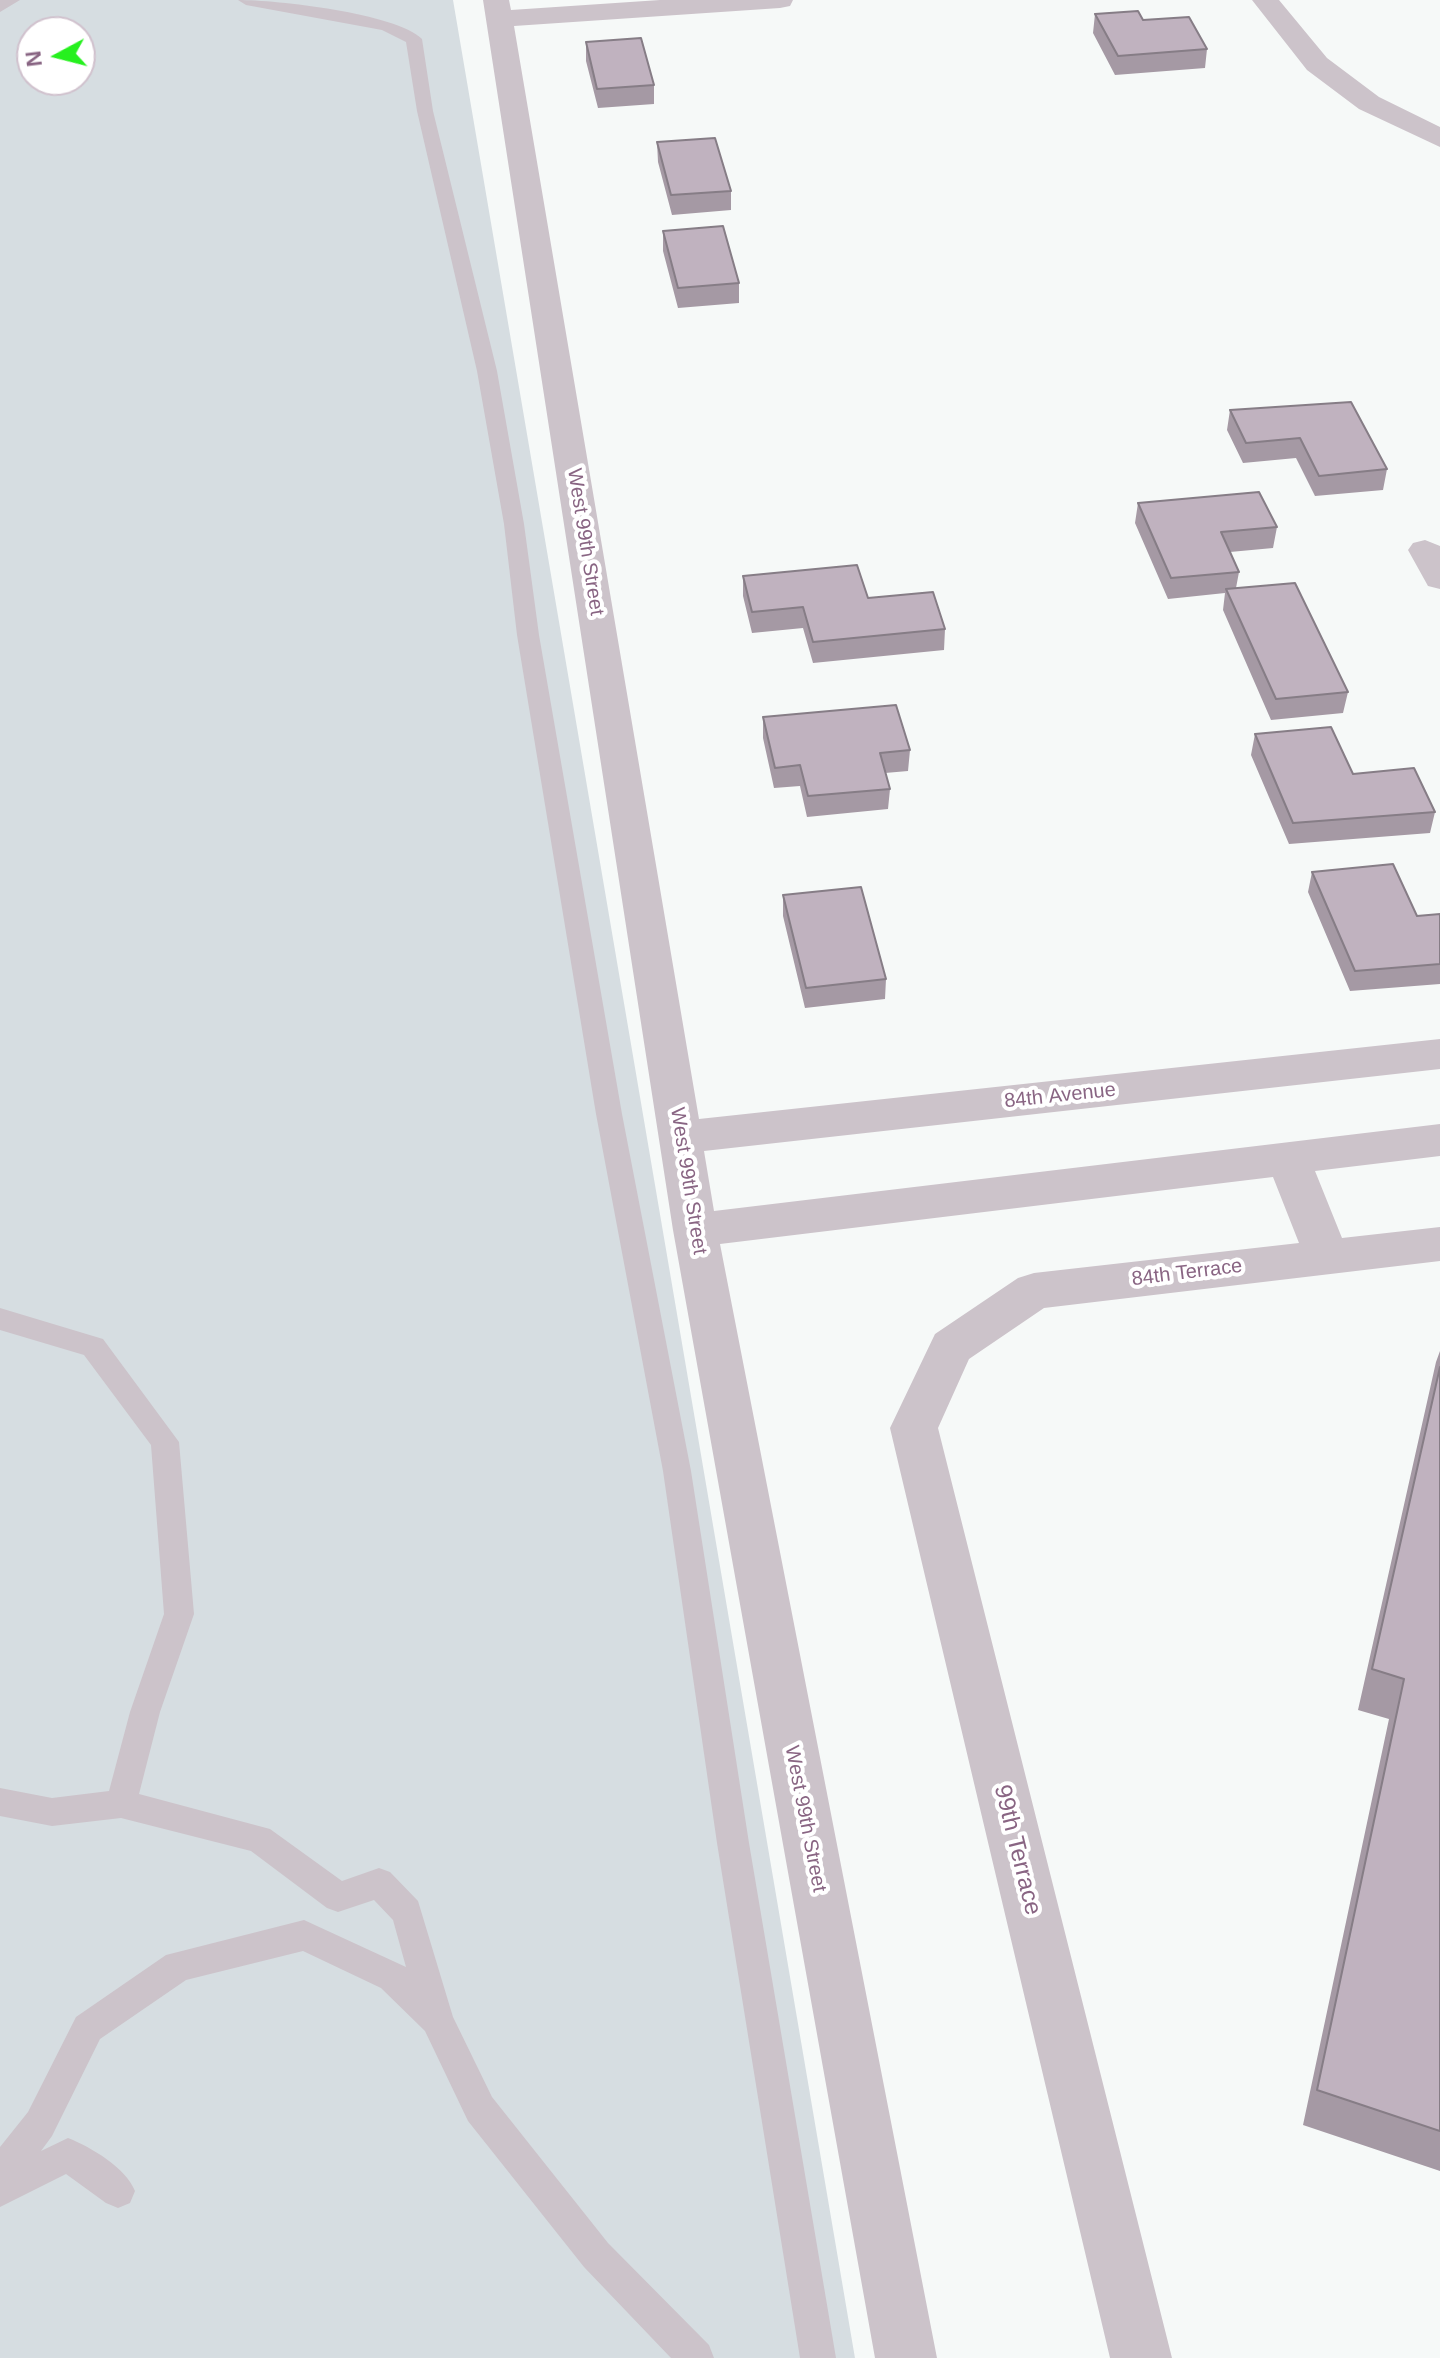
<!DOCTYPE html>
<style>
body{margin:0}
#map{position:relative;width:1440px;height:2358px;overflow:hidden;background:#f6f9f8;font-family:Arial,sans-serif}
canvas{display:block}
.north{position:absolute;left:16px;top:16px;width:80px;height:80px;box-sizing:border-box;background:#fff;border:2px solid #d0c1cd;border-radius:50%;rotate:263deg;font-size:22px;font-weight:700;line-height:32px;text-align:center;color:#896583}
.north::after{content:'';display:block;margin:auto;width:28px;height:36px;background:#26f01e;clip-path:polygon(50% 0,100% 100%,50% 72%,0 100%)}
</style>
<div id="map">
<canvas width="1440" height="2358"></canvas>
<div class="north">N</div>
</div>
<script>
const ctx = document.querySelector('canvas').getContext('2d');
ctx.lineJoin = 'round';
function fillPath(path, color) { ctx.fillStyle = color; ctx.fill(path, 'evenodd'); }
function strokePath(path, color, width, dash) { ctx.strokeStyle = color; ctx.lineWidth = width; ctx.lineCap = dash ? 'butt' : 'round'; ctx.setLineDash(dash || []); ctx.stroke(path); }
function label(font, color, halo, rows, align = 'center') {
  ctx.font = font + ' Arial,sans-serif'; ctx.lineWidth = 8; ctx.setLineDash([]); ctx.textBaseline = 'middle'; ctx.strokeStyle = halo; ctx.fillStyle = color; for (const [text, x, y, turn = 0] of rows) {
    ctx.save(); ctx.translate(x, y); ctx.rotate((+turn || 0) * Math.PI / 180); ctx.textAlign = isNaN(turn) ? turn : align; if (halo) ctx.strokeText(text, 0, 0); ctx.fillText(text, 0, 0); ctx.restore();
  }
}
const green = new Path2D(`
 M 0,0 L 453,0 L 855,2358 L 0,2358 ZM 32,32 L 80,32 L 80,80 L 32,80 Z`);
const service = new Path2D(`
 M 0,0 L 20,0 L 0,12 Z
 M 238,0 C 276,0 396,13 422,39 L 433,111 L 497,371 L 524,524 L 539,635 L 622,1114 L 691,1471 L 749,1843 L 836,2358 L 800,2358 L 717,1843 L 663,1471 L 596,1114 L 517,635 L 504,524 L 477,371 L 417,111 L 406,42 L 382,30 L 246,5 Z
 M 0,1308 L 103,1339 L 179,1442 L 194,1614 L 160,1712 L 139,1794 L 270,1829 L 342,1881 L 379,1868 L 390,1872 L 418,1901 L 453,2017 L 492,2097 L 608,2243 L 709,2345 L 714,2358 L 671,2358 L 584,2267 L 468,2121 L 425,2031 L 381,1988 L 303,1951 L 186,1980 L 100,2039 L 52,2136 L 41,2151 L 68,2138 C 91,2147 126,2168 135,2191 L 130,2203 L 118,2208 L 106,2203 L 66,2174 L 0,2207 L 0,2147 L 28,2112 L 76,2017 L 166,1955 L 304,1920 L 406,1967 L 393,1920 L 374,1900 L 338,1912 L 327,1908 L 251,1851 L 121,1818 L 52,1826 L 0,1816 L 0,1788 L 52,1798 L 109,1791 L 130,1712 L 164,1614 L 151,1445 L 84,1355 L 0,1330 Z`);
const minor = new Path2D(`
 M 483,0 L 509,0 L 511,10 L 660,0 L 793,0 L 790,6 L 780,8 L 514,26 L 699,1119 L 1440,1039 L 1440,1069 L 704,1151 L 714,1211 L 1440,1124 L 1440,1156 L 1315,1171 L 1342,1238 L 1440,1227 L 1440,1261 L 1044,1308 L 969,1359 L 938,1428 L 1172,2358 L 1110,2358 L 890,1428 L 935,1334 L 1018,1278 L 1034,1273 L 1299,1243 L 1273,1177 L 720,1244 L 937,2358 L 875,2358 L 673,1230 Z
 M 1252,0 L 1279,0 L 1327,58 L 1379,97 L 1440,127 L 1440,147 L 1359,109 L 1307,70 Z
 M 1425,540 L 1440,546 L 1440,589 L 1428,586 L 1408,550 L 1413,543 Z`);
const wall = new Path2D(`
 M 1095,14 L 1143,20 L 1207,49 L 1205,68 L 1115,75 L 1093,33 Z
 M 586,42 L 654,85 L 654,104 L 598,108 L 586,61 Z
 M 657,142 L 731,191 L 731,210 L 672,215 L 658,162 Z
 M 663,231 L 739,283 L 739,303 L 678,308 L 663,251 Z
 M 1230,410 L 1387,469 L 1383,490 L 1315,496 L 1296,458 L 1243,463 L 1227,430 Z
 M 1138,503 L 1277,527 L 1273,548 L 1230,552 L 1239,572 L 1236,588 L 1348,692 L 1343,713 L 1271,720 L 1223,610 L 1225,593 L 1168,599 L 1135,523 Z
 M 743,576 L 868,598 L 945,629 L 944,650 L 813,663 L 803,628 L 752,633 L 743,596 Z
 M 763,717 L 910,750 L 908,771 L 885,773 L 890,789 L 888,809 L 807,817 L 800,786 L 774,788 L 763,738 Z
 M 1255,734 L 1353,774 L 1435,812 L 1430,833 L 1289,844 L 1251,755 Z
 M 1312,872 L 1417,916 L 1440,914 L 1440,984 L 1350,991 L 1308,892 Z
 M 783,895 L 886,979 L 885,999 L 805,1008 L 783,916 Z
 M 1440,1351 L 1440,2171 L 1303,2125 L 1389,1719 L 1358,1710 L 1436,1362 Z`);
const building = new Path2D(`
 M 1138,11 L 1143,20 L 1189,17 L 1207,49 L 1118,56 L 1095,14 Z
 M 641,38 L 654,85 L 597,89 L 586,42 Z
 M 715,138 L 731,191 L 671,195 L 657,142 Z
 M 723,226 L 739,283 L 678,288 L 663,231 Z
 M 1351,402 L 1387,469 L 1319,476 L 1300,438 L 1246,443 L 1230,410 Z
 M 1259,492 L 1277,527 L 1221,532 L 1239,572 L 1171,578 L 1138,503 Z
 M 857,565 L 868,598 L 933,592 L 945,629 L 813,642 L 803,607 L 752,612 L 743,576 Z
 M 1295,583 L 1348,692 L 1276,699 L 1226,589 Z
 M 896,705 L 910,750 L 880,753 L 890,789 L 808,796 L 800,765 L 775,768 L 763,717 Z
 M 1331,727 L 1353,774 L 1414,768 L 1435,812 L 1293,823 L 1255,734 Z
 M 1393,864 L 1417,916 L 1440,914 L 1440,964 L 1355,971 L 1312,872 Z
 M 861,887 L 886,979 L 806,988 L 783,895 Z
 M 1440,1367 L 1440,2131 L 1317,2090 L 1404,1679 L 1372,1669 Z`);
const streetNames = [
 ["West 99th Street",585,542,81],
 ["84th Avenue",1060,1096,-6],
 ["West 99th Street",688,1181,81],
 ["84th Terrace",1187,1273,-7],
 ["West 99th Street",805,1819,79]
];
const nearStreetnames = [
 ["99th Terrace",1017,1850,76]
];
fillPath(green, '#d6dde1');
fillPath(service, '#ccc3ca');
fillPath(minor, '#ccc3ca');
fillPath(wall, '#a599a4');
fillPath(building, '#c0b2bf');
strokePath(building, '#867d86', 2);
label('20px', '#896583', '#fff', streetNames);
label('24px', '#896583', '#fff', nearStreetnames);
</script>
